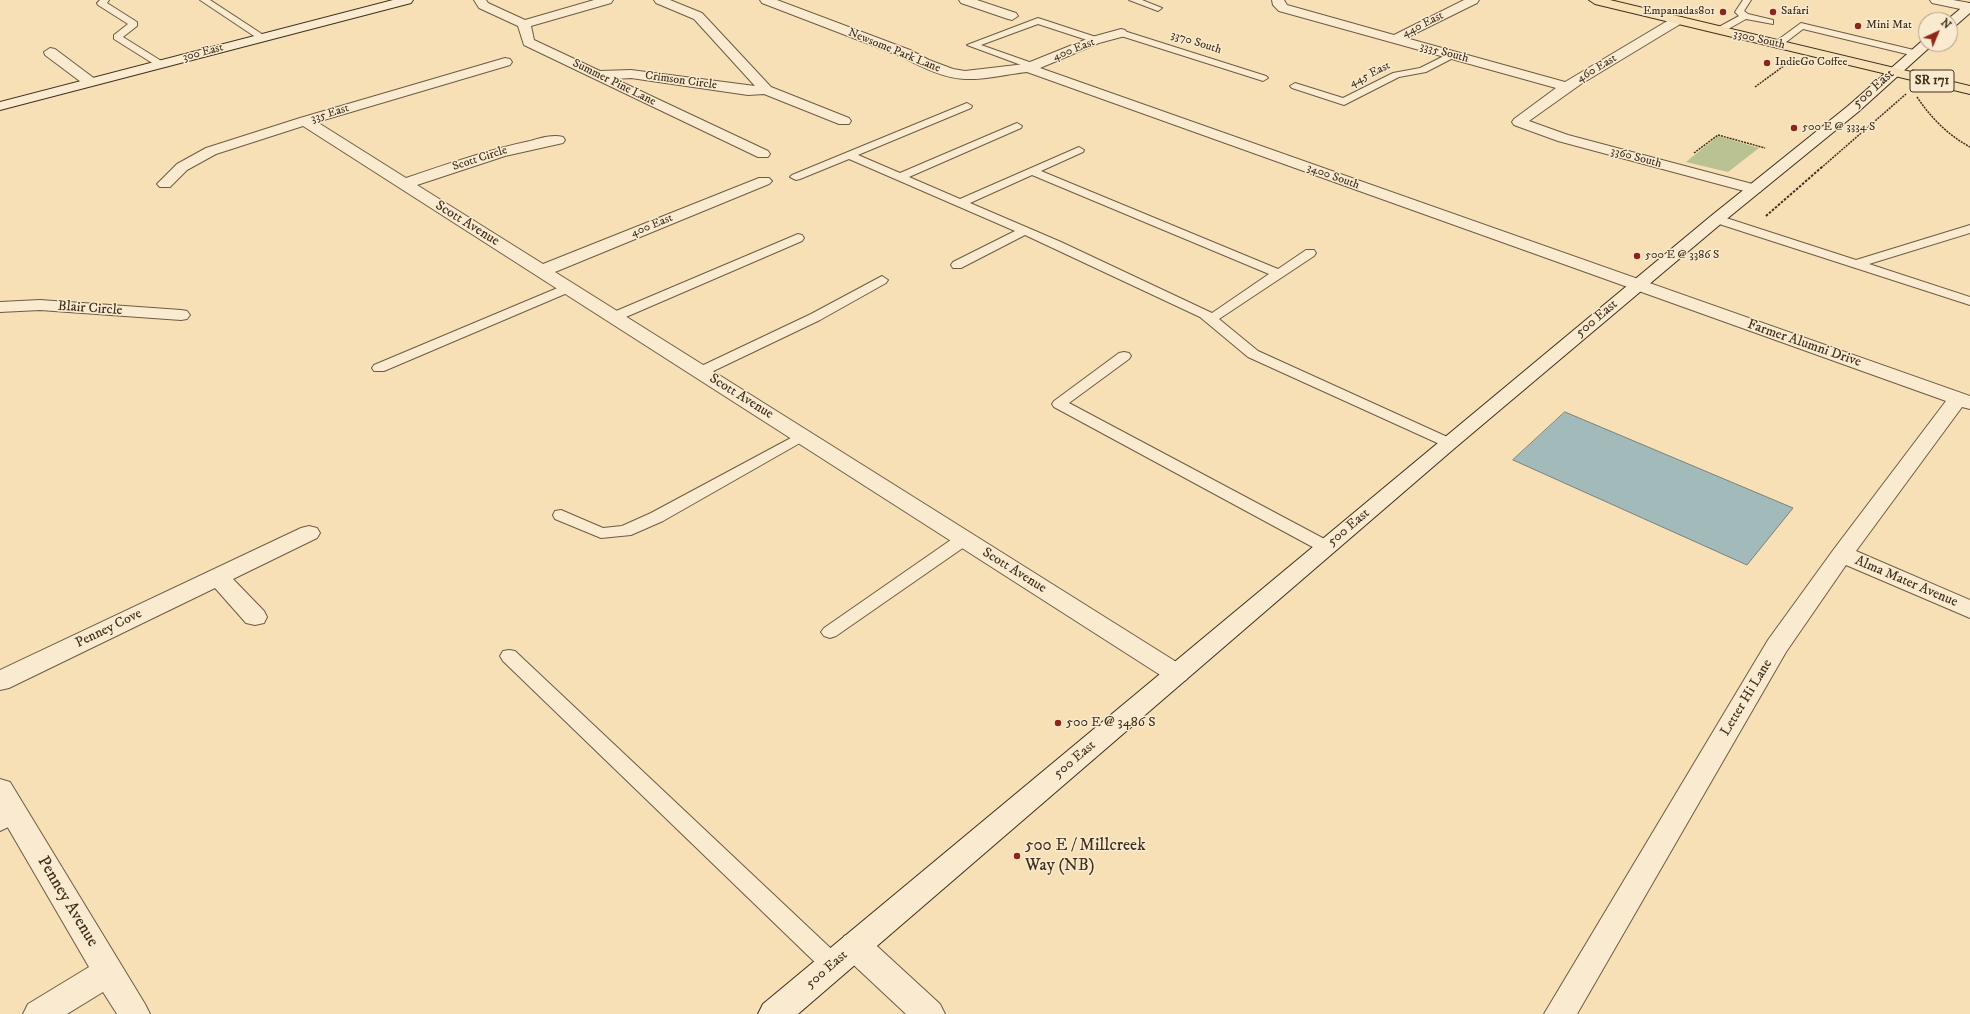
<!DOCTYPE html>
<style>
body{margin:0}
#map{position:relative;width:1970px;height:1014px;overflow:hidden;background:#f7dfb6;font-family:"IM FELL DW Pica",serif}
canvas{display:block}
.north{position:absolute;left:1918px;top:12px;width:40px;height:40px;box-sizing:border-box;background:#faead0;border:1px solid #af9f88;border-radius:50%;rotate:44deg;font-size:11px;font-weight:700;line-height:16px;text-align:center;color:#3f2f1d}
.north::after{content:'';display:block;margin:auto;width:14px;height:18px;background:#8f2418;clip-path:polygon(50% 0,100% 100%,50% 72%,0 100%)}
</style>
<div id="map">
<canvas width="1970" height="1014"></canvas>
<div class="north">N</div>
</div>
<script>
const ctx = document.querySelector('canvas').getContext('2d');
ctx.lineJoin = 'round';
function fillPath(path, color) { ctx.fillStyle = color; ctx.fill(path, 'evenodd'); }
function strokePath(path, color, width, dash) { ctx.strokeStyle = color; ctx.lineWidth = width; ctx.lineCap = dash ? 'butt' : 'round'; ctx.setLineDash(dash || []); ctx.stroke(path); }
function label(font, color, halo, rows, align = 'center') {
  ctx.font = font + ' "IM FELL DW Pica",serif'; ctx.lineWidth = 3; ctx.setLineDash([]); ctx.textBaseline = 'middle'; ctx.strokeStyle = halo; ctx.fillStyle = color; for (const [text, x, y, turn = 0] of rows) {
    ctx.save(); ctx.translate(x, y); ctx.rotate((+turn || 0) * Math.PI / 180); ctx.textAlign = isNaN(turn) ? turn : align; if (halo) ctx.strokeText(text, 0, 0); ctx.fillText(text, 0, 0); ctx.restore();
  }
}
const green = new Path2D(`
 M 1718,136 L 1759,148 L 1728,172 L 1686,162 Z`);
const water = new Path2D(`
 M 1565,412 L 1793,508 L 1747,565 L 1513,460 Z`);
const pathFar1 = new Path2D(`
 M 1755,87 L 1785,65
 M 1917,97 C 1931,118 1948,135 1970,147
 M 1694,153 L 1718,135 L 1765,148
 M 1821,168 L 1906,94`);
const path = new Path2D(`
 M 1766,216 L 1822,167`);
const lane = new Path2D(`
 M 100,0 L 109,0 L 107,3 L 137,22 L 137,26 L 123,37 L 163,62 L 165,64 L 163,66 L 157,66 L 114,39 L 114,35 L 128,24 L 98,5 L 97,3 Z
 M 200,0 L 210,0 L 268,38 L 266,40 L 260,40 Z
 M 1129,0 L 1142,0 L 1162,8 L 1158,11 Z
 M 1743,0 L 1751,0 L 1744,11 L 1748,14 L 1773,20 L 1773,24 L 1746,19 L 1723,32 L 1717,32 L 1717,28 L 1739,16 L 1735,12 Z
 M 1038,18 L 1099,38 L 1101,40 L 1096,43 L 1093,42 L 1038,24 L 981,45 L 1035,64 L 1037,66 L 1032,69 L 967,45 Z
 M 1801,23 L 1918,51 L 1920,53 L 1915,56 L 1803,29 L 1781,46 L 1775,46 L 1775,42 Z
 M 1121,30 L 1266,76 L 1268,78 L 1263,81 L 1260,80 L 1118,35 L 1116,33 Z
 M 1452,52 L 1455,53 L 1455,57 L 1426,72 L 1399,77 L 1344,105 L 1292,88 L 1290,86 L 1295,83 L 1343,98 L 1393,73 L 1420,68 Z
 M 967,103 L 972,106 L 971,108 L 858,155 L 900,173 L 1017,123 L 1022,126 L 1021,128 L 909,177 L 960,199 L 1079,147 L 1084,150 L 1083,152 L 1041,171 L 1278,269 L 1306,250 L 1314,250 L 1316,253 L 1314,256 L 1219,319 L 1258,351 L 1454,440 L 1457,443 L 1454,446 L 1444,446 L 1248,357 L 1200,317 L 1025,235 L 961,268 L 953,268 L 951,265 L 953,262 L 1015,231 L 849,159 L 800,179 L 796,180 L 790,177 L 792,175 ZM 1032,175 L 1269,274 L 1212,313 L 1061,242 L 970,203 Z
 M 1717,215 L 1856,260 L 1970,225 L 1970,233 L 1869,264 L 1970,297 L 1970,305 L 1713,222 L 1711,219 L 1713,216 Z
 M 798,234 L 802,235 L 804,238 L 802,241 L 619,320 L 609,320 L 607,317 L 609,314 Z
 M 882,276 L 888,280 L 886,283 L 820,320 L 705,375 L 695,375 L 693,372 L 695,369 L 811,314 Z
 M 567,284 L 573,288 L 572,291 L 384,371 L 374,371 L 372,368 L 374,365 Z
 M 1124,352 L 1129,353 L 1131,356 L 1129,359 L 1069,403 L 1332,543 L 1334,547 L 1332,551 L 1326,552 L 1320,551 L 1054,407 L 1052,404 L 1054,401 L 1119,353 Z
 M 802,432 L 807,433 L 809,436 L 807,439 L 663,521 L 631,535 L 601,538 L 555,519 L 553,515 L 555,511 L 561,510 L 603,528 L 622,526 L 651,513 Z
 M 964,534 L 970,535 L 972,539 L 970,543 L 836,636 L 830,638 L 824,636 L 821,632 L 824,628 L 958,535 Z
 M 509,650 L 515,651 L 841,958 L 844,965 L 841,972 L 833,975 L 825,972 L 503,661 L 500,656 L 503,651 Z
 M 14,807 L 21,809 L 24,815 L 21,821 L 0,831 L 0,813 Z`);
const street = new Path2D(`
 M 474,0 L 486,0 L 488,3 L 525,20 L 594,0 L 613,0 L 611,3 L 531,26 L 534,40 L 600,71 L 631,70 L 755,86 L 694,19 L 656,3 L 654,0 L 670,0 L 702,13 L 771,87 L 849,118 L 851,121 L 849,124 L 839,124 L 764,94 L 748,95 L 631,78 L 615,79 L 768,151 L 770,154 L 768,157 L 758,157 L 524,45 L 518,26 L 479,8 Z
 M 760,0 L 777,0 L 910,50 L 929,60 L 953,69 L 965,71 L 1025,64 L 1092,37 L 1121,29 L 1125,30 L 1127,33 L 1125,36 L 1099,43 L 1040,68 L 1970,396 L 1970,409 L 1962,407 L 1856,551 L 1970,600 L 1970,618 L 1846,565 L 1786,652 L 1577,1014 L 1544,1014 L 1768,640 L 1834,549 L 1946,401 L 1027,72 C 1007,74 985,80 965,79 C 942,78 920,66 900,56 L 762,3 Z
 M 959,0 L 977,0 L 1016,13 L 1018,16 L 1012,20 L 1008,19 L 961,3 Z
 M 1272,0 L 1284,0 L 1287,5 L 1394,35 L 1464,0 L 1479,0 L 1477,3 L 1406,38 L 1565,82 L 1674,17 L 1682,17 L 1684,20 L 1682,23 L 1581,84 L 1529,121 L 1568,135 L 1760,186 L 1762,189 L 1760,192 L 1748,192 L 1558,141 L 1514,125 L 1512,122 L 1514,119 L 1556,88 L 1279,11 L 1273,5 Z
 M 1930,0 L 1953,0 L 1970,3 L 1970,11 L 1932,3 Z
 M 50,48 L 55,49 L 95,79 L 97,82 L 95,85 L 85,85 L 45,55 L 44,52 Z
 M 505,58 L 510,59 L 512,62 L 510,65 L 317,122 L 406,178 C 447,164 488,150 530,141 C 540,138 553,134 563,137 L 565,140 L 563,143 L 505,156 L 417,185 L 543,264 L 759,178 L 769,178 L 772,181 L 769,184 L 555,272 L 1186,668 L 1190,674 L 1186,680 L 1177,683 L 1168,680 L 303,126 L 216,154 L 187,170 L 170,187 L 160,187 L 157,184 L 177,164 L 206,148 L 300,118 Z
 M 40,300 L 181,310 L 187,311 L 190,315 L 187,319 L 181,320 L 40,310 L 0,312 L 0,302 Z
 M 309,526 L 317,528 L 320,533 L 317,538 L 233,579 L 264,611 L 267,617 L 264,623 L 255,625 L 246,623 L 215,588 L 9,688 L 0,690 L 0,670 L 301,528 Z
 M 0,779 L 10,782 L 145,1004 L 150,1014 L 117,1014 L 103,992 L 67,1014 L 23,1014 L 28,1004 L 89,967 L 0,814 Z
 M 855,932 L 866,936 L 940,1004 L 945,1014 L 906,1014 L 844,956 L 840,946 L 844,936 Z`);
const secondary = new Path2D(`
 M 393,0 L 413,0 L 411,3 L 0,110 L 0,102 Z
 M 1970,3 L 1970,13 L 1954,27 L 1950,28 L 1950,20 L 1947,20 L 1966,4 Z
 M 1926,40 L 1926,44 L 1932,44 L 1930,47 L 1858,112 L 1723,222 L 1456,447 L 798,1014 L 758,1014 L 763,1004 L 1711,216 L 1848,106 L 1922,41 Z`);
const primary = new Path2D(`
 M 1589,0 L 1610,0 L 1970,86 L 1970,94 L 1595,4 Z`);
const markers = [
 [1723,12,4,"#8f2418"],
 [1773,12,4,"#8f2418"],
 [1858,26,4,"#8f2418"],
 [1767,63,4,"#8f2418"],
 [1794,128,4,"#8f2418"],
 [1637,256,4,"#8f2418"],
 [1058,723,4,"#8f2418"],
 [1017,856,4,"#8f2418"]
];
const farPoinames = [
 ["Empanadas801",1715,12,"right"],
 ["Safari",1781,12],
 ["Mini Mat",1866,26],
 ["IndieGo Coffee",1775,63],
 ["500 E @ 3334 S",1802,128],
 ["500 E @ 3386 S",1645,256]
];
const farStreetnames = [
 ["440 East",1423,25,-26],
 ["3300 South",1759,40,13],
 ["3370 South",1196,43,18],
 ["400 East",1074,50,-21],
 ["Newsome Park Lane",894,51,22],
 ["300 East",203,53,-15],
 ["3335 South",1444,53,15],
 ["460 East",1597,69,-31],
 ["445 East",1370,75,-26],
 ["Crimson Circle",681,81,8],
 ["Summer Pine Lane",614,83,26],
 ["335 East",330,114,-17],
 ["3360 South",1636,158,15],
 ["Scott Circle",480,159,-18],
 ["3400 South",1333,177,20],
 ["400 East",652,226,-22]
];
const shields = [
 [1932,81,44]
];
const shieldNames = [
 ["SR 171",1932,81]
];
const streetNames = [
 ["500 East",1874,89,-42],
 ["Scott Avenue",467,224,32],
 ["Blair Circle",90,309,4],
 ["500 East",1597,319,-40],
 ["Farmer Alumni Drive",1804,344,19],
 ["Scott Avenue",741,397,32],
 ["500 East",1349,528,-40],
 ["Scott Avenue",1014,571,32],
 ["Alma Mater Avenue",1906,582,23],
 ["Penney Cove",109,629,-26],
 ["Letter Hi Lane",1747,698,-59],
 ["500 East",1075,760,-40],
 ["500 East",827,970,-41]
];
const poiNames = [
 ["500 E @ 3486 S",1066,723]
];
const nearPoinames = [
 ["500 E / Millcreek",1025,846],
 ["Way (NB)",1025,866]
];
const nearStreetnames = [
 ["Penney Avenue",67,902,59]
];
fillPath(green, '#b9c290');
fillPath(water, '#a2baba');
strokePath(water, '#7a827b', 1);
strokePath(lane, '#6d5b43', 2);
strokePath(street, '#6d5b43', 2);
strokePath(secondary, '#3f2f1d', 2);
strokePath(primary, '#3f2f1d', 2);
strokePath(pathFar1, '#3f2f1d', 1.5, [2, 1]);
strokePath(path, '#3f2f1d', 2, [2.5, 1.5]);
fillPath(lane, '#faead0');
fillPath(street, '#faead0');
fillPath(secondary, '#faead0');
fillPath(primary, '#f7dfb6');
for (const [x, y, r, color] of markers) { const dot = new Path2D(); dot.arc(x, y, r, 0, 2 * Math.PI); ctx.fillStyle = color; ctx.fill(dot); strokePath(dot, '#faead0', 1.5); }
label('12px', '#3f2f1d', '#faead0', farPoinames, 'left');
label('12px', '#3f2f1d', '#faead0', farStreetnames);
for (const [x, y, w] of shields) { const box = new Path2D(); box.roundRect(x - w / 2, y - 11, w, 22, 3); ctx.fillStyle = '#faead0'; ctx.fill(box); strokePath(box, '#3f2f1d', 1); }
label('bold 13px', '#3f2f1d', null, shieldNames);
label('14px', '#3f2f1d', '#faead0', streetNames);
label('14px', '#3f2f1d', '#faead0', poiNames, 'left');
label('17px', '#3f2f1d', '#faead0', nearPoinames, 'left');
label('17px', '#3f2f1d', '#faead0', nearStreetnames);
</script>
